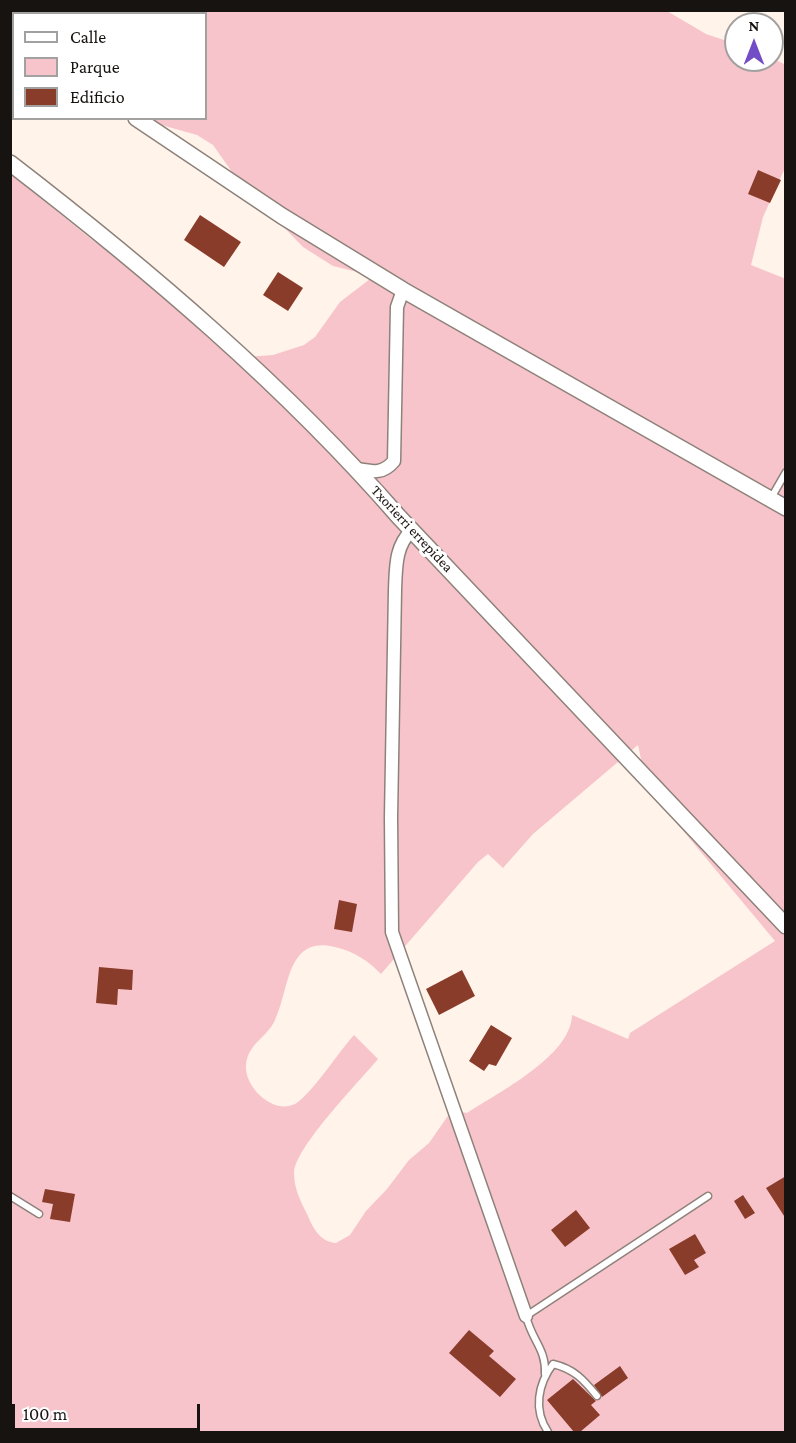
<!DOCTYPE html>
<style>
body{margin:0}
#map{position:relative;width:796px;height:1443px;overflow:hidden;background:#fff3ea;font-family:"Crimson Pro",serif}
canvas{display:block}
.frame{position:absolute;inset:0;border:12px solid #171310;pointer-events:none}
.legend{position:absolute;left:12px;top:12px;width:195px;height:108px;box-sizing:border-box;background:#fff;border:2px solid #a2a19f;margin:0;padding:8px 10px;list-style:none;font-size:18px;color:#171310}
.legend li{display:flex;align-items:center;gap:12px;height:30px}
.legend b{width:30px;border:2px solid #a2a19f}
.north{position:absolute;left:724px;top:12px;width:60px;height:60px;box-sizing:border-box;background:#fff;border:2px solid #a2a19f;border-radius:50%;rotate:0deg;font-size:16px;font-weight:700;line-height:24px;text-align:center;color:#171310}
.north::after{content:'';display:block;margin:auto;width:21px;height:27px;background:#734dc6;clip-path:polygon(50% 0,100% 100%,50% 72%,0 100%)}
.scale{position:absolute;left:12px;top:1404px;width:188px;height:27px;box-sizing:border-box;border:3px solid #171310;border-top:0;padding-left:8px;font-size:18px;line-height:21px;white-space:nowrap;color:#171310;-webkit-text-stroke:4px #fff;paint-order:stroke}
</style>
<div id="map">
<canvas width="796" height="1443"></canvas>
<div class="frame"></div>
<ul class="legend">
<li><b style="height:8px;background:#fff"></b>Calle</li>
<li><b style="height:16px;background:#f8c4cb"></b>Parque</li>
<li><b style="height:16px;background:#8a3c2b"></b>Edificio</li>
</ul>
<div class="north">N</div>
<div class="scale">100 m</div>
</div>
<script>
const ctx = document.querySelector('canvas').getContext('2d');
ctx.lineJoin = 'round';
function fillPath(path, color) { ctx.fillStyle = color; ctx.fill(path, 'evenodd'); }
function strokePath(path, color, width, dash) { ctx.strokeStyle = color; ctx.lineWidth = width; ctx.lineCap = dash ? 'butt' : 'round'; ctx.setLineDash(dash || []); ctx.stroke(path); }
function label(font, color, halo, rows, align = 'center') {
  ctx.font = font + ' "Crimson Pro",serif'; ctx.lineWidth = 6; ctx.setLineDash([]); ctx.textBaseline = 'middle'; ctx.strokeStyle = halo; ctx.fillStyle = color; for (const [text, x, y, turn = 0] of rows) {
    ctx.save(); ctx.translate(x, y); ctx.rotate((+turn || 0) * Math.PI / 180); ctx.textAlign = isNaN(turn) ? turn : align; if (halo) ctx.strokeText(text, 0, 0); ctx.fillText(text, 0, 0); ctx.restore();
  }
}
const green = new Path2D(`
 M 110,11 L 667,11 L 706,34 L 736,44 L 736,60 L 772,58 L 786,65 L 785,168 L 763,217 L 751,265 L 786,279 L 785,1432 L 10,1432 L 11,174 L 91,239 L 154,285 L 232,358 L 273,355 L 304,345 L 315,337 L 340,302 L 374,276 L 333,266 L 303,247 L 237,179 L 213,145 L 197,135 L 140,119 L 206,118 L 206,14 L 111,14 ZM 638,745 L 641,759 L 640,779 L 775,941 L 630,1033 L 628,1039 L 572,1015 C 571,1056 499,1092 467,1113 L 452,1110 L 429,1143 L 409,1160 L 387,1189 L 366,1211 L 350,1235 L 336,1243 C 321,1242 313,1229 308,1216 C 301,1202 294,1189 294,1173 C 295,1147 359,1082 378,1059 L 354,1035 C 340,1050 311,1095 295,1104 C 273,1115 244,1087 246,1065 C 248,1043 267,1038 275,1020 C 290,989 286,935 335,947 C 355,952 367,960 381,974 L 478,862 L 488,854 L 503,868 L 533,834 Z`);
const building = new Path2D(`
 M 758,170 L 781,180 L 770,203 L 748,194 Z
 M 200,215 L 241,242 L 224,267 L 184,240 Z
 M 278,272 L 303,288 L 288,311 L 263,295 Z
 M 339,900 L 357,904 L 352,932 L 334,929 Z
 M 99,967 L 133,970 L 132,990 L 118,989 L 117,1005 L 96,1003 Z
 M 462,970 L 475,996 L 439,1015 L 426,989 Z
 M 491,1025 L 512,1038 L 496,1066 L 489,1064 L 484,1071 L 469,1061 Z
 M 786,1176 L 786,1219 L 766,1188 Z
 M 45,1189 L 75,1194 L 70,1222 L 50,1219 L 53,1204 L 42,1202 Z
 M 743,1195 L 755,1213 L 745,1219 L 734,1201 Z
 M 576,1210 L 590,1228 L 565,1247 L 551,1230 Z
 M 695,1234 L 706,1253 L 694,1260 L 699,1267 L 685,1275 L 669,1249 Z
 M 469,1330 L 494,1351 L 489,1356 L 516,1379 L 500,1397 L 449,1353 Z
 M 620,1366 L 628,1378 L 602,1397 L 594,1385 Z
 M 573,1379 L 596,1401 L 591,1405 L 600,1415 L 580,1432 L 574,1432 L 547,1400 Z`);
const service = new Path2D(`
 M 771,498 L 786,472
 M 10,1196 L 39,1214
 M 545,1374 C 546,1348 532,1341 526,1316 L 708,1196
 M 548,1432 C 533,1410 538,1384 553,1364 C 574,1369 583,1379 597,1396`);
const minor = new Path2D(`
 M 357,469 C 374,472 383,474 394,461 L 397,307 L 403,290
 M 412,530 C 395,546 396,567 395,590 L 391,817 L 392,932 L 526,1316`);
const tertiary = new Path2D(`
 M 10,36 L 14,38
 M 136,118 L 282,216 L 403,290 L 786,508
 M 10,163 C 149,270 284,385 399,517 L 786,926`);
const streetNames = [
 ["Txorierri errepidea",412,529,47]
];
fillPath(green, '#f8c4cb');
fillPath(building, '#8a3c2b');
strokePath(service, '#8d827a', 9);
strokePath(minor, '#8d827a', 15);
strokePath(tertiary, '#8d827a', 18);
strokePath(service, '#fff', 6);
strokePath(minor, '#fff', 12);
strokePath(tertiary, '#fff', 15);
label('15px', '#171310', '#fff', streetNames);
</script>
